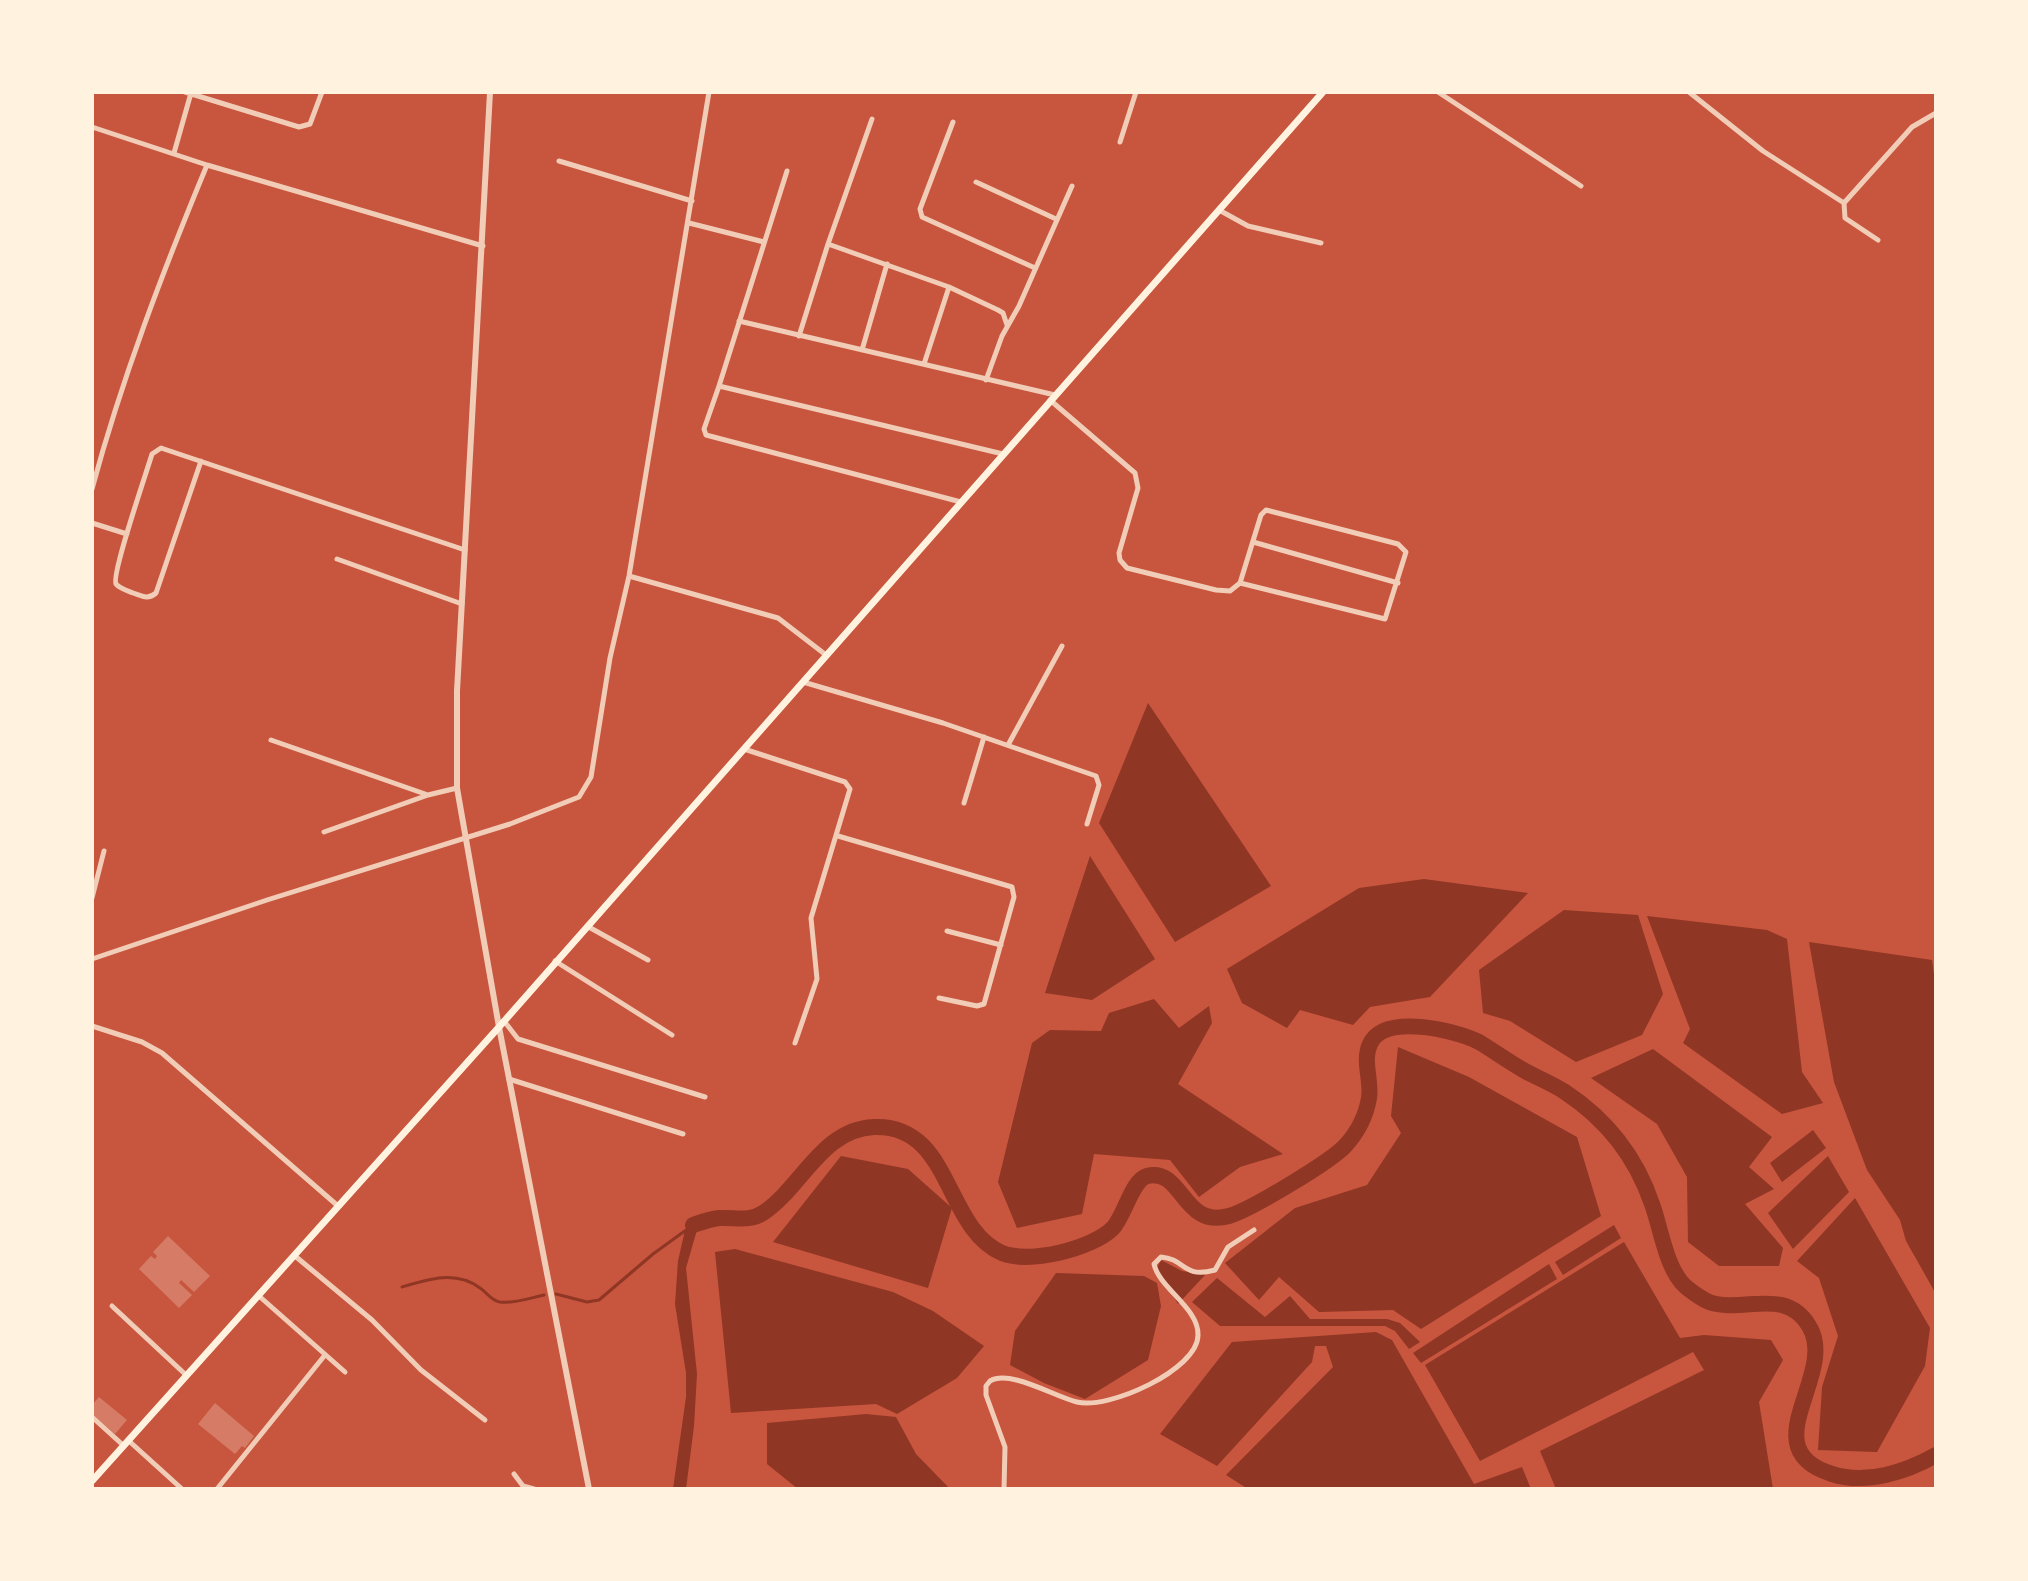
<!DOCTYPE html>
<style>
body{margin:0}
#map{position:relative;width:2028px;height:1581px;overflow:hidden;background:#c8553d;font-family:"Varela Round",sans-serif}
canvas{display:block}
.frame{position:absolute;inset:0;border:94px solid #fff3e0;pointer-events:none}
</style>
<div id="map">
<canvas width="2028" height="1581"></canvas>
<div class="frame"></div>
</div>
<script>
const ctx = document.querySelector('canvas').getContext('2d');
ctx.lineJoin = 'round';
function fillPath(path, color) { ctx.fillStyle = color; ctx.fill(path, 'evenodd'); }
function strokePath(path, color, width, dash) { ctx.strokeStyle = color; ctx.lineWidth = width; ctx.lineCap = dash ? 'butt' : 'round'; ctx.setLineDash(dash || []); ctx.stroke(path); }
const water = new Path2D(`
 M 1148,703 L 1271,886 L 1175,942 L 1099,823 Z
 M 1090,856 L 1155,959 L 1092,1000 L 1045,993 Z
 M 1424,879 L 1528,893 L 1430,997 L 1370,1007 L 1353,1025 L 1300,1010 L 1287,1028 L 1242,1003 L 1227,969 L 1359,888 Z
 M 1564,910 L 1638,915 L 1663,994 L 1642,1035 L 1576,1062 L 1510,1021 L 1483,1013 L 1479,970 Z
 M 1647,916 L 1767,930 L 1787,939 L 1802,1072 L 1823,1103 L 1782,1114 L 1683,1043 L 1690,1029 Z
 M 1809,942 L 1932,960 L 1936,989 L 1936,1294 L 1906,1241 L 1900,1220 L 1867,1170 L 1834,1082 Z
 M 1154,999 L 1179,1028 L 1209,1006 L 1212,1023 L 1178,1084 L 1283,1154 L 1240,1167 L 1199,1197 L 1170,1160 L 1094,1154 L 1082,1214 L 1017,1228 L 998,1182 L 1032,1043 L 1050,1030 L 1101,1031 L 1109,1013 Z
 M 1398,1047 L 1469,1077 L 1577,1137 L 1601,1216 L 1421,1329 L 1393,1310 L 1319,1312 L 1279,1277 L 1259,1300 L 1225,1263 L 1295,1208 L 1367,1185 L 1401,1133 L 1391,1116 Z
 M 1653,1049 L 1772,1137 L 1749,1167 L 1774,1189 L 1745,1204 L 1783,1248 L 1779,1266 L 1719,1266 L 1688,1242 L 1687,1177 L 1657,1124 L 1591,1078 Z
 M 1813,1130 L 1826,1148 L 1782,1182 L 1770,1163 Z
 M 841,1156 L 908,1169 L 952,1208 L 928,1288 L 773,1242 Z
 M 1828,1156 L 1849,1192 L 1793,1249 L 1768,1213 Z
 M 1855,1198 L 1930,1328 L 1925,1366 L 1877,1452 L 1818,1450 L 1822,1387 L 1838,1336 L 1819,1278 L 1797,1261 Z
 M 699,1223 L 686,1268 L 697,1374 L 694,1426 L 686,1489 L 673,1489 L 686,1397 L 686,1373 L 675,1304 L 678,1261 L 685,1230 Z
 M 1614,1225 L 1621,1238 L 1563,1275 L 1555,1262 Z
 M 1624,1242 L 1680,1338 L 1704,1335 L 1771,1340 L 1783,1360 L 1759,1402 L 1773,1489 L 1556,1489 L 1540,1451 L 1704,1370 L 1693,1352 L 1480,1461 L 1425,1365 Z
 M 735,1249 L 893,1292 L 933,1311 L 984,1346 L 957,1378 L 897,1414 L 876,1404 L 731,1413 L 715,1252 Z
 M 1161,1260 L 1182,1271 L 1205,1275 L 1178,1304 L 1168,1285 L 1155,1272 Z
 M 1549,1264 L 1557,1279 L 1421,1363 L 1413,1353 Z
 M 1056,1273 L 1144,1276 L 1157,1283 L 1161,1306 L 1148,1360 L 1085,1399 L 1044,1383 L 1010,1365 L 1015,1331 Z
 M 1217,1278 L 1265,1317 L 1290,1296 L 1310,1319 L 1387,1319 L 1400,1323 L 1420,1342 L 1409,1349 L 1395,1331 L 1385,1326 L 1220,1326 L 1192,1302 Z
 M 1376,1332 L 1392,1340 L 1474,1484 L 1522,1467 L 1531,1489 L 1248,1489 L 1226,1475 L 1333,1367 L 1326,1346 L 1315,1346 L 1312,1362 L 1217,1466 L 1160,1434 L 1232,1342 Z
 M 866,1414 L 896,1417 L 916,1454 L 950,1489 L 798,1489 L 767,1464 L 767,1423 Z`);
const stream = new Path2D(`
 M 402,1287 C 428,1279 456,1270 480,1288 C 488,1293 490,1300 500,1302 C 514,1304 530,1298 544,1295
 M 556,1294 L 587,1302 L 599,1300 L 653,1254 L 693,1225`);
const river = new Path2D(`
 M 693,1225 C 702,1222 710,1219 719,1218 C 735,1217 749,1222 763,1213 C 802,1187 822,1129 874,1127 C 952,1124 944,1228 1002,1253 C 1030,1264 1092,1249 1113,1228 C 1125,1215 1132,1180 1147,1176 C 1183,1167 1182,1229 1229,1216 C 1250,1210 1330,1162 1345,1146 C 1357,1133 1366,1116 1369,1098 C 1372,1081 1362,1061 1370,1044 C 1384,1013 1455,1030 1479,1042 C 1494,1051 1509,1062 1525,1071 C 1538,1078 1553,1084 1565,1092 C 1606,1119 1636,1157 1652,1204 C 1661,1228 1666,1270 1686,1287 C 1691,1291 1702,1299 1709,1302 C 1743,1314 1785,1286 1809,1326 C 1839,1374 1750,1449 1832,1474 C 1866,1485 1906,1472 1936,1455`);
const building = new Path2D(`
 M 168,1236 L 210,1276 L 194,1292 L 181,1280 L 179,1283 L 192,1295 L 179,1308 L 139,1269 L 151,1256 L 155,1259 L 157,1256 L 153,1252 Z
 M 99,1397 L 127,1420 L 115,1434 L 92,1414 L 92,1405 Z
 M 215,1403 L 254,1436 L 245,1448 L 242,1446 L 235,1454 L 198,1424 Z`);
const minor = new Path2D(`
 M 185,92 L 299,127 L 310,124 L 322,92
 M 1438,92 L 1581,186
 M 1689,92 L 1763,151 L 1844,203
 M 953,122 L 920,209 L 922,217 L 1035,268
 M 92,127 L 207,165 L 483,246
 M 1120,142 L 1136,92
 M 174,153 L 191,93
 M 559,161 L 692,201
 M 976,182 L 1056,219
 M 1219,210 L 1248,226 L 1321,243
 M 689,223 L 764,242
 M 1878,240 L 1845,218 L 1844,203 L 1912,127 L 1936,113
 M 828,244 L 949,287 L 998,310 L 1003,313 L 1007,325
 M 739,321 L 1055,395
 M 799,336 L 828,244 L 872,119
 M 862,350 L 887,264
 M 924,364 L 949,287
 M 986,380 L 1002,336 L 1019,306 L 1072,186
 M 719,386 L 787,171
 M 1050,400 L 1135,473 L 1138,488 L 1119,553 L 1120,560 L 1127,568 L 1216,590 L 1230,591 L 1240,583 L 1261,515 L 1266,510 L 1398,544 L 1406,552 L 1385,619 L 1240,583
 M 201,461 L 156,593 C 148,600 142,596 133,593 C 128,591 119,588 116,584 C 111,575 147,471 152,454 L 161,448 L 164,449 L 465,550
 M 92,489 C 122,378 163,271 207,165
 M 961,502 L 706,435 L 704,429 L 719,386 L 1003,454
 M 92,523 L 127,534
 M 1253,542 L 1398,583
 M 337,559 L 462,604
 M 629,576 L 778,618 L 826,655
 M 803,682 L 943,723 L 1096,776 L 1099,785 L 1087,824
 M 271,740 L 428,795 L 324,832
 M 1008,745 L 1062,646
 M 744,749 L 845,782 L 850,789 L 811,918 L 817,979 L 795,1043
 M 428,795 L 457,788
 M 964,803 L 984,737
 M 838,836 L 1012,887 L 1014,897 L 984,1004 L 977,1006 L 939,998
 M 92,898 L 104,851
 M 587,926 L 648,960
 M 947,931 L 1001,945
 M 92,959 L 267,900 L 510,824 L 579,797 L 591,777 L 610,658 L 629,576 L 709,92
 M 555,961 L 672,1035
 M 504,1021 L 518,1039 L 705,1097
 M 92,1026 L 142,1042 L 162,1053 L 338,1206
 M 509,1079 L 683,1134
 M 295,1256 L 372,1320 L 421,1370 L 485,1420
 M 259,1296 L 345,1372
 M 112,1306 L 186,1375
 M 92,1417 L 124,1446
 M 129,1441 L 182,1489
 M 514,1474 L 523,1486 L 534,1489
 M 217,1489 L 325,1355
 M 1004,1489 L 1005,1447 L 986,1395 L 986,1386 L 990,1381 C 1010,1369 1055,1397 1077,1402 C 1108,1410 1198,1370 1198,1335 C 1199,1308 1159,1288 1154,1264 L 1161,1257 C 1186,1259 1182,1279 1215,1270 L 1228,1247 L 1254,1230`);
const tertiary = new Path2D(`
 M 490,92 L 457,691 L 457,788 L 499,1027 L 589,1489`);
const secondary = new Path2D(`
 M 92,1481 L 499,1027 L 1323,92`);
fillPath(water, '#8f3625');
strokePath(stream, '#8f3625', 3);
strokePath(river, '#8f3625', 16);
fillPath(building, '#d67c66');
strokePath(minor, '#f1ccb7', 5);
strokePath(tertiary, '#f1ccb7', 6);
strokePath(secondary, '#fff3e0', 7);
</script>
